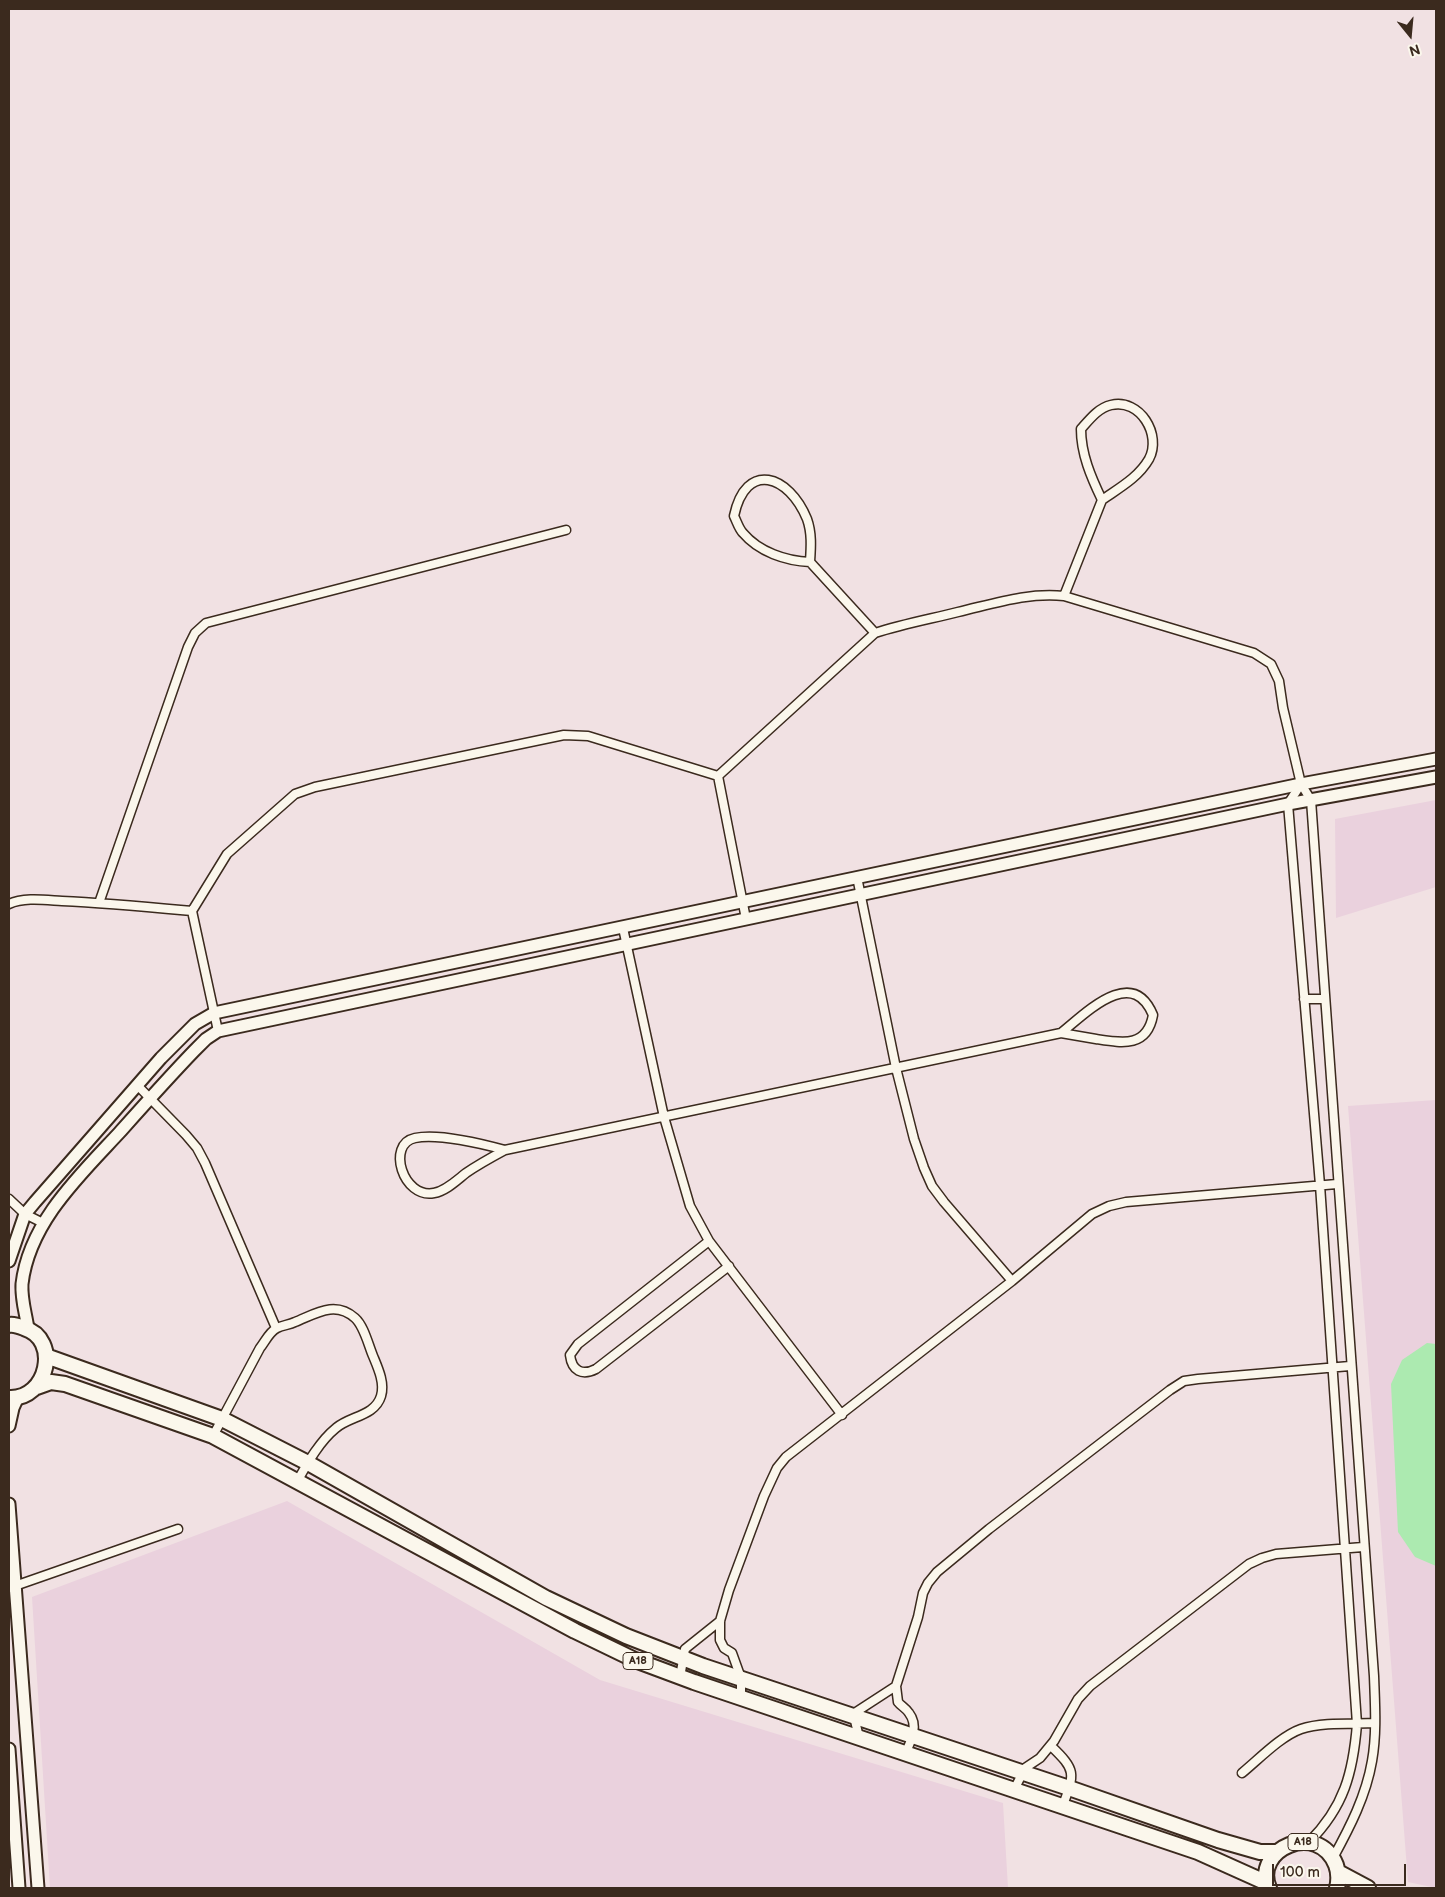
<!DOCTYPE html>
<style>
body{margin:0}
#map{position:relative;width:1445px;height:1897px;overflow:hidden;background:#f1e1e3;font-family:"Balsamiq Sans",sans-serif}
canvas{display:block}
.frame{position:absolute;inset:0;border:10px solid #3b2a1e;pointer-events:none}
.north{position:absolute;left:1385px;top:10px;width:50px;height:50px;-webkit-text-stroke:4px #fbf7ec;paint-order:stroke;rotate:163deg;font-size:14px;font-weight:700;line-height:20px;text-align:center;color:#3b2a1e}
.north::after{content:'';display:block;margin:auto;width:18px;height:22px;background:#3b2a1e;clip-path:polygon(50% 0,100% 100%,50% 72%,0 100%)}
.scale{position:absolute;left:1272px;top:1864px;width:134px;height:22px;box-sizing:border-box;border:2px solid #3b2a1e;border-top:0;padding-left:6px;font-size:15px;line-height:18px;white-space:nowrap;color:#3b2a1e;-webkit-text-stroke:4px #fbf7ec;paint-order:stroke}
</style>
<div id="map">
<canvas width="1445" height="1897"></canvas>
<div class="frame"></div>
<div class="north">N</div>
<div class="scale">100 m</div>
</div>
<script>
const ctx = document.querySelector('canvas').getContext('2d');
ctx.lineJoin = 'round';
function fillPath(path, color) { ctx.fillStyle = color; ctx.fill(path, 'evenodd'); }
function strokePath(path, color, width, dash) { ctx.strokeStyle = color; ctx.lineWidth = width; ctx.lineCap = dash ? 'butt' : 'round'; ctx.setLineDash(dash || []); ctx.stroke(path); }
function label(font, color, halo, rows, align = 'center') {
  ctx.font = font + ' "Balsamiq Sans",sans-serif'; ctx.lineWidth = 4.5; ctx.setLineDash([]); ctx.textBaseline = 'middle'; ctx.strokeStyle = halo; ctx.fillStyle = color; for (const [text, x, y, turn = 0] of rows) {
    ctx.save(); ctx.translate(x, y); ctx.rotate((+turn || 0) * Math.PI / 180); ctx.textAlign = isNaN(turn) ? turn : align; if (halo) ctx.strokeText(text, 0, 0); ctx.fillText(text, 0, 0); ctx.restore();
  }
}
const built = new Path2D(`
 M 1436,800 L 1436,887 L 1336,918 L 1335,819 Z
 M 1436,1100 L 1436,1888 L 1408,1882 L 1348,1106 Z
 M 287,1501 L 600,1680 L 1003,1803 L 1008,1888 L 50,1888 L 32,1597 Z`);
const green = new Path2D(`
 M 1427,1343 L 1436,1344 L 1436,1566 L 1415,1557 L 1398,1532 L 1391,1384 L 1402,1360 Z`);
const street = new Path2D(`
 M 810,562 C 811,547 812,533 807,519 C 789,475 746,460 734,516 C 737,522 739,529 743,533 C 759,552 786,561 810,562 L 875,633
 M 1064,596 L 1102,500 C 1091,477 1081,454 1081,429 C 1089,420 1098,408 1111,405 C 1140,398 1162,435 1149,459 C 1138,478 1119,488 1102,500
 M 1301,784 L 1288,804 L 1320,1185 L 1357,1724 C 1353,1773 1344,1807 1309,1842
 M 857,877 L 896,1068 L 914,1139 L 924,1168 L 932,1186 L 944,1202 L 1012,1281
 M 99,903 L 188,647 L 195,633 L 206,623 L 566,530
 M 9,904 C 24,897 45,900 62,901 C 105,903 148,907 192,911
 M 746,919 L 718,776 L 875,633 C 902,624 930,619 958,612 C 993,604 1028,592 1064,596 L 1254,653 L 1271,664 L 1279,681 L 1283,708 L 1301,784 L 1311,800 L 1374,1676 C 1375,1704 1377,1733 1372,1761 C 1366,1796 1350,1827 1333,1858
 M 623,928 L 664,1117 L 690,1206 L 709,1241 L 842,1415
 M 1304,999 L 1325,999
 M 218,1031 L 192,911 L 227,854 L 295,794 L 315,787 L 564,735 L 588,736 L 718,776
 M 137,1085 L 186,1135 L 197,1148 L 205,1163 L 276,1328
 M 505,1150 C 483,1144 437,1133 415,1138 C 386,1144 403,1199 434,1193 C 446,1191 457,1180 466,1173 C 479,1164 492,1157 505,1150 L 1061,1033 C 1073,1035 1084,1037 1096,1039 C 1122,1043 1147,1048 1153,1015 C 1132,965 1086,1013 1061,1033
 M 9,1199 L 25,1214 L 43,1223
 M 709,1241 L 578,1344 L 570,1355 C 572,1371 582,1376 596,1369 L 729,1266
 M 213,1436 L 260,1348 C 265,1342 269,1332 277,1328 C 283,1325 289,1325 295,1322 C 315,1314 335,1300 355,1318 C 364,1326 368,1344 373,1356 C 378,1368 385,1383 381,1396 C 375,1416 350,1416 336,1428 C 320,1441 308,1462 298,1480
 M 9,1588 L 178,1529
 M 680,1677 L 685,1649 L 720,1621
 M 741,1699 L 741,1678 L 732,1653 L 724,1648 L 720,1640 L 720,1621 L 729,1590 L 764,1496 L 777,1468 L 786,1457 L 1012,1281 L 1092,1214 L 1109,1206 L 1126,1202 L 1337,1184
 M 859,1738 L 854,1716 L 856,1712 L 896,1686
 M 1051,1746 C 1076,1770 1075,1773 1063,1805
 M 905,1754 C 911,1741 919,1726 909,1713 C 906,1708 901,1706 898,1702 L 896,1686 L 918,1617 L 923,1593 L 928,1583 L 937,1572 L 989,1529 L 1170,1390 L 1184,1381 L 1198,1379 L 1350,1366
 M 1242,1773 C 1259,1759 1281,1736 1301,1729 C 1322,1722 1353,1724 1375,1723
 M 1014,1790 L 1025,1768 L 1040,1758 L 1054,1741 L 1078,1699 L 1090,1686 L 1249,1564 L 1262,1558 L 1276,1554 L 1363,1547`);
const secondary = new Path2D(`
 M 9,1261 L 25,1214 L 35,1202 L 161,1058 L 195,1024 L 214,1013 L 1301,784 L 1436,759
 M 28,1329 C 26,1314 21,1300 22,1284 C 29,1223 79,1176 119,1133 C 144,1105 168,1078 194,1051 L 206,1039 L 218,1031 L 1288,804 L 1436,777
 M 9,1426 L 13,1408 L 18,1397
 M 9,1504 L 38,1888
 M 9,1749 L 19,1888`);
const highway = new Path2D(`
 M 9,1325 C 14,1324 19,1326 24,1328 C 61,1339 48,1400 9,1398
 M 46,1356 L 222,1419 L 308,1463 L 546,1598 L 626,1636 L 703,1666 L 1069,1788 L 1218,1840 L 1260,1852 L 1277,1852
 M 37,1387 L 51,1382 L 65,1384 L 213,1436 L 575,1631 L 635,1660 L 694,1682 L 1198,1852 L 1267,1883
 M 1338,1872 L 1368,1888
 M 1269,1888 C 1252,1849 1318,1820 1336,1865 C 1339,1873 1339,1880 1337,1888`);
const shields = [
 [638,1661,30],
 [1303,1842,30]
];
const shieldNames = [
 ["A18",638,1661],
 ["A18",1303,1842]
];
fillPath(built, '#ead1dd');
fillPath(green, '#aceab0');
strokePath(street, '#3b2a1e', 11);
strokePath(secondary, '#3b2a1e', 15);
strokePath(highway, '#3b2a1e', 18);
strokePath(street, '#fbf7ec', 8);
strokePath(secondary, '#fbf7ec', 11);
strokePath(highway, '#fbf7ec', 14);
for (const [x, y, w] of shields) { const box = new Path2D(); box.roundRect(x - w / 2, y - 8.5, w, 17, 4); ctx.fillStyle = '#fbf7ec'; ctx.fill(box); strokePath(box, '#3b2a1e', 1); }
label('bold 11px', '#3b2a1e', null, shieldNames);
</script>
